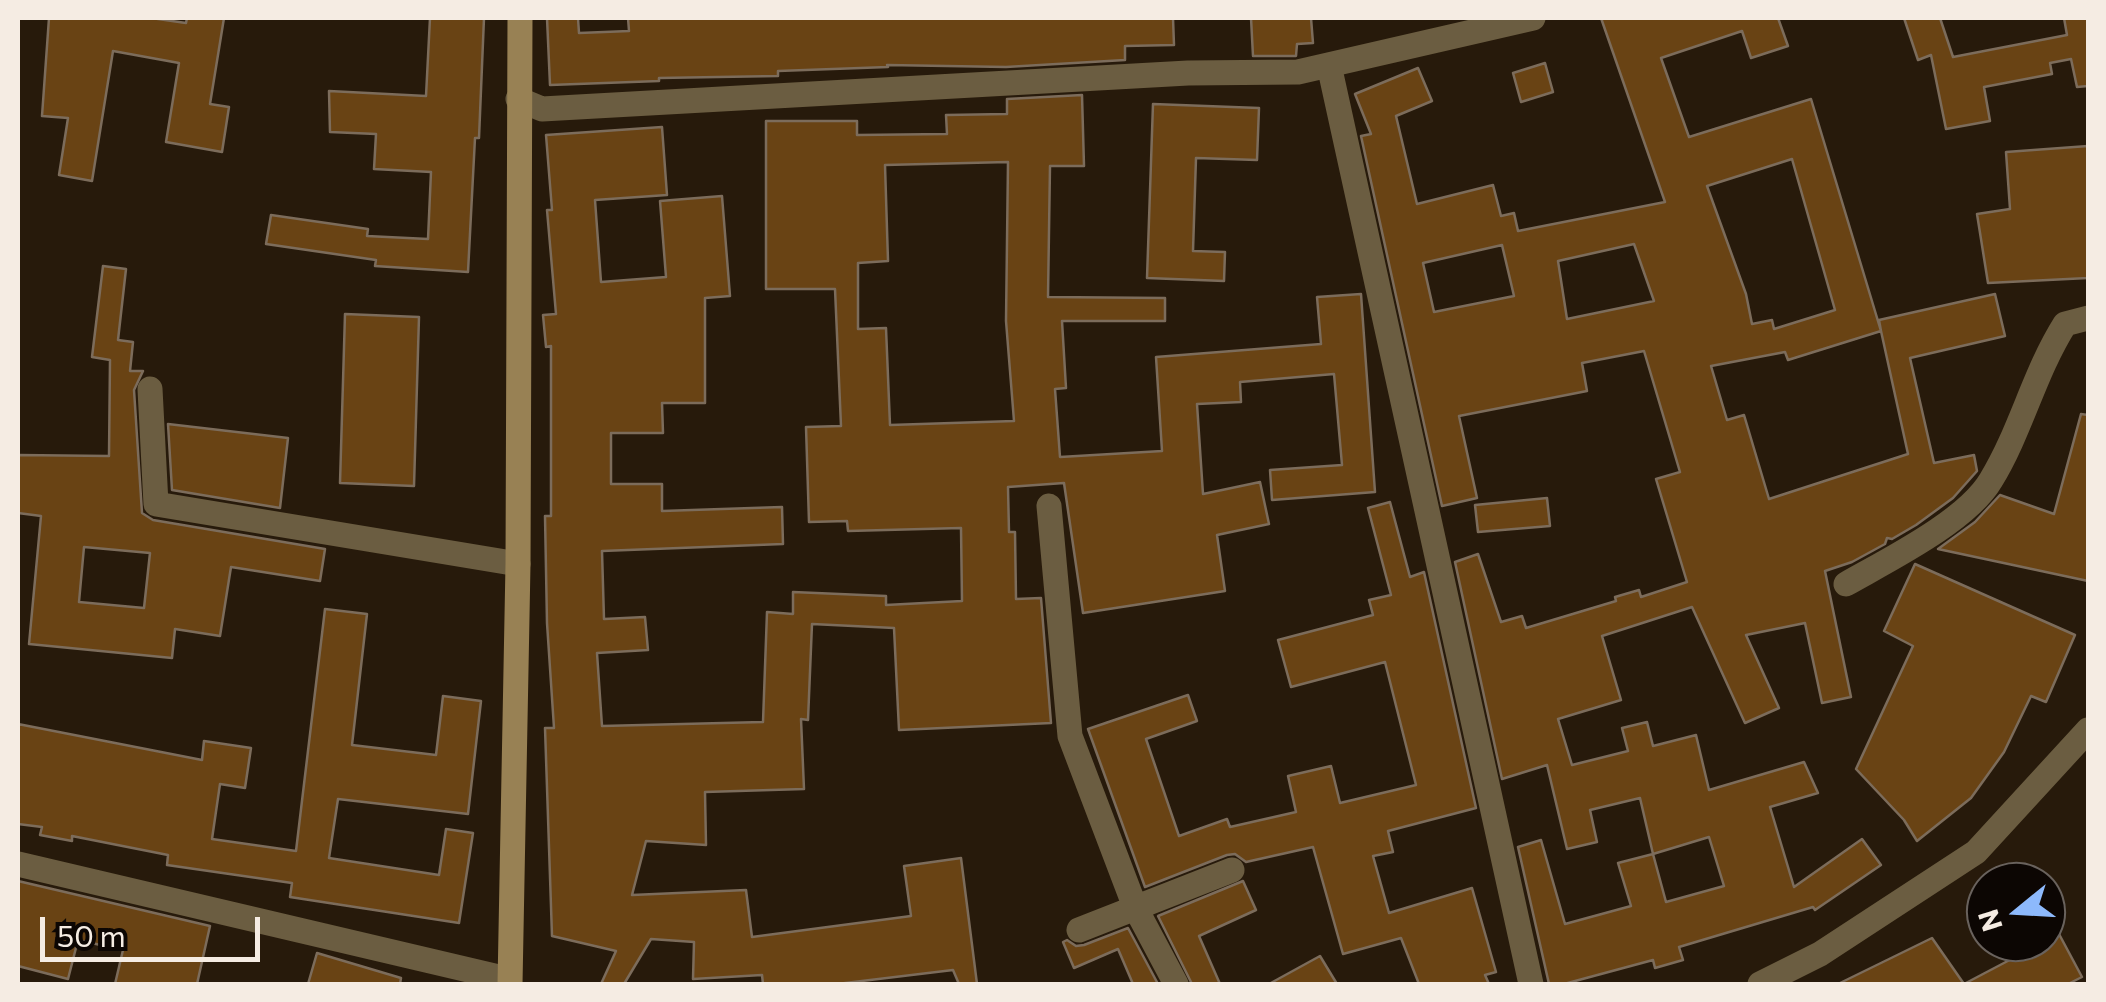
<!DOCTYPE html>
<style>
body{margin:0}
#map{position:relative;width:2106px;height:1002px;overflow:hidden;background:#271a0b;font-family:Commissioner,sans-serif}
canvas{display:block}
.frame{position:absolute;inset:0;border:20px solid #f5ece3;pointer-events:none}
.north{position:absolute;left:1966px;top:862px;width:100px;height:100px;box-sizing:border-box;background:#0c0603;border:2px solid #69625d;border-radius:50%;rotate:252deg;font-size:28px;font-weight:700;line-height:40px;text-align:center;color:#f5ece3}
.north::after{content:'';display:block;margin:auto;width:35px;height:45px;background:#8db9fc;clip-path:polygon(50% 0,100% 100%,50% 72%,0 100%)}
.scale{position:absolute;left:40px;top:917px;width:220px;height:45px;box-sizing:border-box;border:5px solid #f5ece3;border-top:0;padding-left:12px;font-size:30px;line-height:35px;white-space:nowrap;color:#f5ece3;-webkit-text-stroke:8px #0c0603;paint-order:stroke}
</style>
<div id="map">
<canvas width="2106" height="1002"></canvas>
<div class="frame"></div>
<div class="north">N</div>
<div class="scale">50 m</div>
</div>
<script>
const ctx = document.querySelector('canvas').getContext('2d');
ctx.lineJoin = 'round';
function fillPath(path, color) { ctx.fillStyle = color; ctx.fill(path, 'evenodd'); }
function strokePath(path, color, width, dash) { ctx.strokeStyle = color; ctx.lineWidth = width; ctx.lineCap = dash ? 'butt' : 'round'; ctx.setLineDash(dash || []); ctx.stroke(path); }
const building = new Path2D(`
 M 49,18 L 151,18 L 186,23 L 187,18 L 224,18 L 210,104 L 229,107 L 222,152 L 166,142 L 179,63 L 113,51 L 92,181 L 59,175 L 68,118 L 42,116 Z
 M 430,18 L 484,18 L 479,138 L 475,138 L 468,272 L 375,266 L 376,260 L 266,244 L 271,215 L 368,229 L 367,236 L 428,239 L 431,172 L 374,169 L 376,134 L 330,132 L 329,91 L 426,96 Z
 M 547,18 L 578,18 L 579,33 L 629,31 L 628,18 L 1173,18 L 1174,45 L 1125,46 L 1125,60 L 1006,67 L 887,65 L 888,67 L 778,71 L 778,76 L 659,78 L 659,81 L 550,85 Z
 M 1251,18 L 1311,18 L 1313,43 L 1297,44 L 1296,56 L 1253,56 Z
 M 1601,18 L 1778,18 L 1788,46 L 1751,58 L 1742,31 L 1661,58 L 1689,137 L 1811,99 L 1881,331 L 1879,320 L 1995,294 L 2005,336 L 1910,358 L 1934,463 L 1974,455 L 1977,471 L 1953,498 L 1916,525 L 1892,539 L 1887,538 L 1885,544 L 1852,562 L 1825,571 L 1851,697 L 1822,703 L 1805,623 L 1746,635 L 1779,708 L 1745,723 L 1692,607 L 1602,636 L 1621,700 L 1558,719 L 1572,765 L 1628,751 L 1622,728 L 1647,722 L 1653,746 L 1696,735 L 1709,790 L 1804,762 L 1818,793 L 1770,807 L 1794,887 L 1862,839 L 1881,865 L 1815,910 L 1813,907 L 1679,947 L 1683,960 L 1655,968 L 1653,960 L 1564,984 L 1549,984 L 1518,847 L 1541,840 L 1565,924 L 1631,906 L 1618,863 L 1653,854 L 1640,798 L 1590,810 L 1597,842 L 1567,849 L 1547,765 L 1502,779 L 1455,562 L 1478,554 L 1501,622 L 1522,616 L 1526,628 L 1616,601 L 1615,597 L 1639,590 L 1641,597 L 1687,582 L 1656,479 L 1680,472 L 1644,351 L 1582,363 L 1587,391 L 1459,416 L 1477,498 L 1442,506 L 1361,136 L 1371,134 L 1355,94 L 1418,68 L 1432,101 L 1396,116 L 1417,204 L 1493,185 L 1501,216 L 1514,213 L 1518,231 L 1665,202 ZM 1792,159 L 1835,310 L 1774,329 L 1772,320 L 1752,324 L 1746,294 L 1707,186 ZM 1634,244 L 1654,301 L 1567,319 L 1558,261 ZM 1502,245 L 1514,296 L 1434,312 L 1423,263 ZM 1881,331 L 1908,454 L 1769,499 L 1744,415 L 1727,420 L 1711,366 L 1785,352 L 1788,360 ZM 1709,837 L 1724,886 L 1666,902 L 1653,854 Z
 M 1904,18 L 1940,18 L 1953,57 L 2067,35 L 2064,18 L 2088,18 L 2088,86 L 2077,87 L 2071,59 L 2050,63 L 2052,74 L 1984,87 L 1990,121 L 1946,129 L 1931,55 L 1918,60 Z
 M 1545,63 L 1553,92 L 1521,102 L 1513,73 Z
 M 1082,95 L 1084,166 L 1050,166 L 1048,297 L 1165,298 L 1165,321 L 1062,321 L 1066,388 L 1055,389 L 1060,457 L 1162,451 L 1156,357 L 1321,344 L 1317,297 L 1361,294 L 1375,492 L 1272,500 L 1270,470 L 1342,465 L 1334,374 L 1240,382 L 1241,402 L 1197,404 L 1203,494 L 1260,482 L 1269,524 L 1217,535 L 1225,591 L 1083,613 L 1064,483 L 1008,487 L 1009,532 L 1015,532 L 1016,599 L 1041,598 L 1051,723 L 899,730 L 894,628 L 812,624 L 808,720 L 801,719 L 804,789 L 705,792 L 706,845 L 646,841 L 632,895 L 746,890 L 752,937 L 911,916 L 904,866 L 961,858 L 977,984 L 959,984 L 953,970 L 837,984 L 763,984 L 762,975 L 693,979 L 694,942 L 651,939 L 624,984 L 601,984 L 616,951 L 552,936 L 545,728 L 554,728 L 547,623 L 545,516 L 551,516 L 551,346 L 546,347 L 543,315 L 556,314 L 547,210 L 552,210 L 546,135 L 662,127 L 667,195 L 595,200 L 601,282 L 666,277 L 660,201 L 722,196 L 730,296 L 705,298 L 705,403 L 662,403 L 663,433 L 611,433 L 611,484 L 662,484 L 662,511 L 782,507 L 783,544 L 602,551 L 604,619 L 645,617 L 648,650 L 597,653 L 602,726 L 763,722 L 767,612 L 793,614 L 793,592 L 886,596 L 886,605 L 962,601 L 961,528 L 848,531 L 847,521 L 809,522 L 806,427 L 841,426 L 835,289 L 766,289 L 766,121 L 857,121 L 857,135 L 947,134 L 946,115 L 1007,114 L 1007,99 ZM 1008,162 L 1006,321 L 1014,421 L 890,425 L 886,328 L 858,329 L 858,263 L 888,261 L 885,165 Z
 M 1153,104 L 1259,108 L 1257,160 L 1196,158 L 1193,251 L 1225,252 L 1224,281 L 1147,278 Z
 M 2088,146 L 2088,278 L 1988,283 L 1977,214 L 2010,209 L 2006,152 Z
 M 103,266 L 126,269 L 118,340 L 133,342 L 130,371 L 143,371 L 134,390 L 142,513 L 153,520 L 325,549 L 320,581 L 231,567 L 220,636 L 175,629 L 172,658 L 29,644 L 41,516 L 18,513 L 18,455 L 109,456 L 110,360 L 92,357 ZM 84,547 L 150,553 L 144,608 L 79,602 Z
 M 345,314 L 419,317 L 414,486 L 340,483 Z
 M 2081,414 L 2088,415 L 2088,581 L 1938,549 L 1975,522 L 2000,495 L 2054,514 Z
 M 168,424 L 288,438 L 280,508 L 172,490 Z
 M 1547,498 L 1550,526 L 1478,532 L 1475,505 Z
 M 1390,502 L 1410,577 L 1424,572 L 1476,808 L 1388,831 L 1393,852 L 1373,856 L 1389,913 L 1472,888 L 1496,972 L 1485,975 L 1489,984 L 1419,984 L 1401,938 L 1343,954 L 1313,847 L 1246,862 L 1235,854 L 1227,855 L 1145,887 L 1088,729 L 1188,695 L 1197,721 L 1146,739 L 1179,836 L 1227,819 L 1230,827 L 1296,812 L 1288,776 L 1331,766 L 1340,803 L 1416,785 L 1385,662 L 1291,687 L 1278,640 L 1373,615 L 1369,600 L 1391,595 L 1368,508 Z
 M 1915,564 L 2075,635 L 2046,702 L 2031,696 L 2004,752 L 1971,798 L 1917,841 L 1904,820 L 1856,769 L 1913,646 L 1884,631 Z
 M 325,609 L 367,614 L 352,745 L 436,755 L 443,696 L 481,701 L 468,814 L 338,799 L 329,858 L 439,875 L 446,829 L 473,833 L 459,923 L 290,897 L 292,883 L 167,865 L 168,855 L 72,836 L 72,841 L 40,835 L 42,827 L 18,824 L 18,724 L 202,760 L 204,741 L 251,748 L 245,788 L 220,784 L 212,839 L 296,851 Z
 M 18,881 L 210,926 L 197,984 L 115,984 L 123,950 L 78,940 L 68,979 L 18,966 Z
 M 1243,881 L 1256,910 L 1199,936 L 1220,984 L 1192,984 L 1158,916 Z
 M 1128,928 L 1158,984 L 1133,984 L 1118,949 L 1074,968 L 1063,942 L 1067,940 L 1076,946 L 1084,945 Z
 M 2059,934 L 2082,977 L 2068,984 L 1838,984 L 1932,938 L 1964,984 Z
 M 317,953 L 401,978 L 400,984 L 308,984 Z
 M 1320,956 L 1337,984 L 1269,984 Z`);
const minor = new Path2D(`
 M 1329,65 L 1531,984
 M 518,99 L 542,109 L 1188,73 L 1298,72 L 1533,18
 M 150,389 L 156,504 L 518,564
 M 1049,506 L 1070,736 L 1135,907 L 1176,984
 M 1846,584 C 1888,560 1967,521 1991,480 C 2021,431 2034,373 2065,324 L 2088,318
 M 18,864 L 507,979
 M 1079,930 L 1232,870`);
const tertiary = new Path2D(`
 M 1760,984 L 1820,954 L 1976,852 L 2088,730`);
const secondary = new Path2D(`
 M 510,984 L 518,564 L 520,18`);
fillPath(building, '#694314');
strokePath(building, '#7c6c5b', 2.5);
strokePath(minor, '#6b5d41', 25);
strokePath(tertiary, '#6b5d41', 25);
strokePath(secondary, '#988154', 25);
</script>
